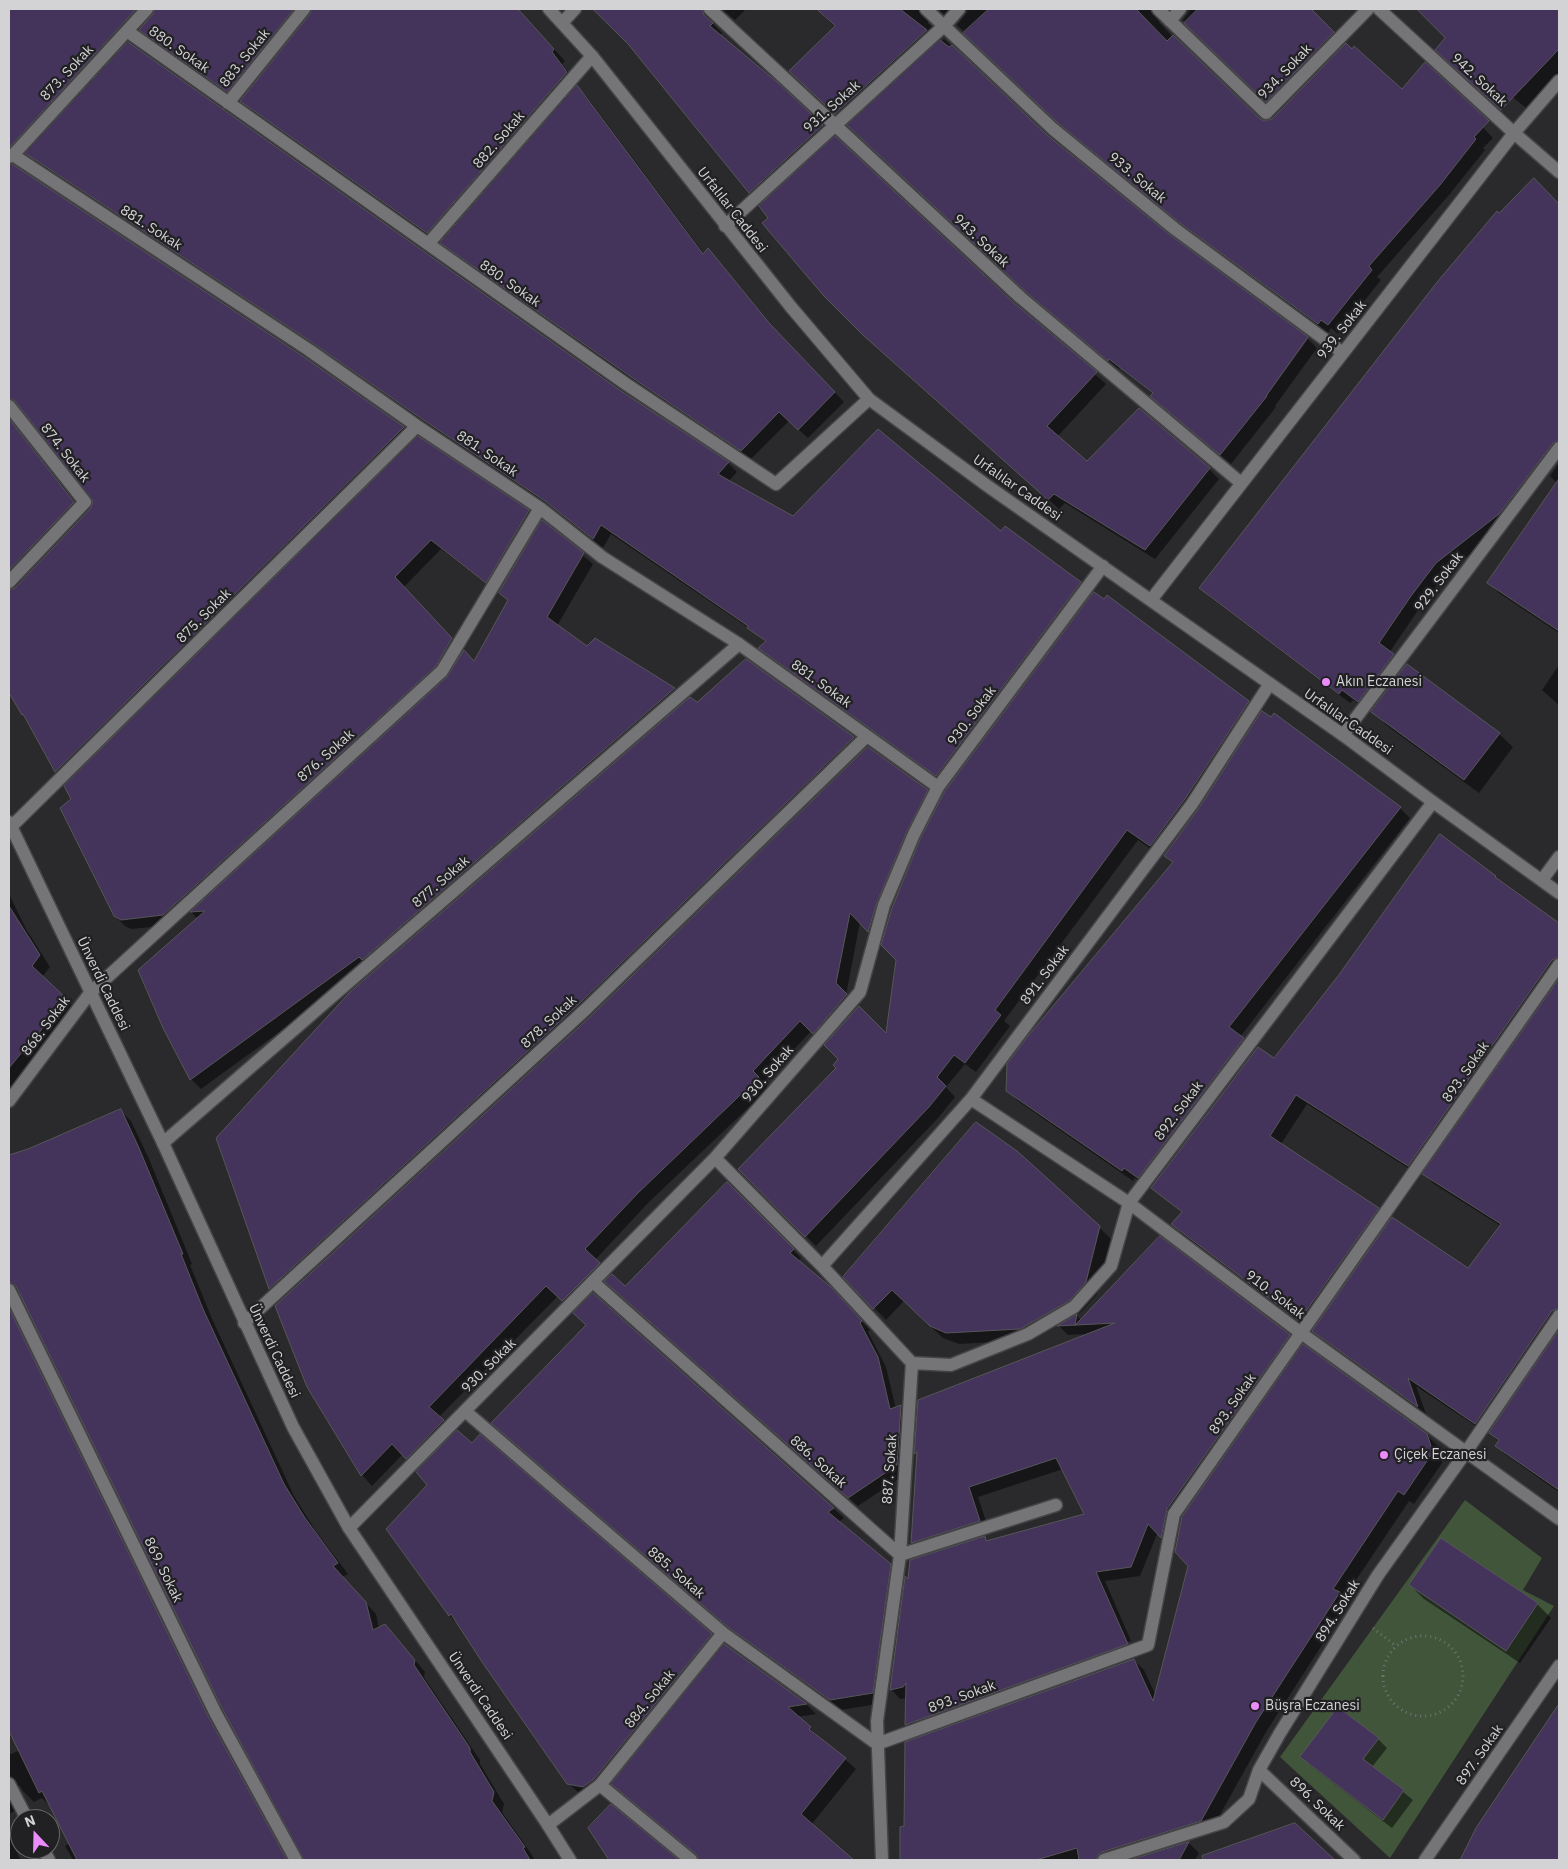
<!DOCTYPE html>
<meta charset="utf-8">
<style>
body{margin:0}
#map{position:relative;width:1568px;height:1869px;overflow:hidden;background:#2a292c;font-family:"IBM Plex Sans",sans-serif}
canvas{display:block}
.frame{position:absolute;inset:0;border:10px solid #d3d3d5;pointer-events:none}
.north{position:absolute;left:10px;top:1809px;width:50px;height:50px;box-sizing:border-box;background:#212023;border:1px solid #68686a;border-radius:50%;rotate:339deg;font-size:14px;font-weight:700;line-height:20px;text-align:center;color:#d3d3d5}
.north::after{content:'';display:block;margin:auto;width:18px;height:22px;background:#ec8cfb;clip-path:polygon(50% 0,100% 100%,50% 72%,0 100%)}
</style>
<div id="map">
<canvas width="1568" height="1869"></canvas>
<div class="frame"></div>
<div class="north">N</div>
</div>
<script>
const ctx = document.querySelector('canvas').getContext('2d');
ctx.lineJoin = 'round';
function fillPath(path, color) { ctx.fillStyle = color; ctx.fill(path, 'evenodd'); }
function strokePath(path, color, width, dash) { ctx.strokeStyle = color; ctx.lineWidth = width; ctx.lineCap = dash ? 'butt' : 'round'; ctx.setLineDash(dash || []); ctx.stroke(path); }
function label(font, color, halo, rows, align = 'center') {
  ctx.font = font + ' "IBM Plex Sans",sans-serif'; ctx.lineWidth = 4.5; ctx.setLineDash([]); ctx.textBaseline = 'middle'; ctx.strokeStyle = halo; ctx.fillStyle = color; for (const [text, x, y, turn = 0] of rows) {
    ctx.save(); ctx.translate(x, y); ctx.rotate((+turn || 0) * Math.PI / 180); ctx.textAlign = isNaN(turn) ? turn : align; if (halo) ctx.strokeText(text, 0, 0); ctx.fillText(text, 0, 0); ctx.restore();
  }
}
const green = new Path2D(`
 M 1465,1500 L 1542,1558 L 1523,1590 L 1554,1606 L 1390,1858 L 1280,1757 Z`);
const shadow = new Path2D(`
 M 11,9 L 128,9 L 128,41 L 117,54 L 120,57 L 728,463 L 737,472 L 728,482 L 793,517 L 1001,533 L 1080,583 L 1089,593 L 946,784 L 769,657 L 760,648 L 766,642 L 753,631 L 611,534 L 603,548 L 555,510 L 432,428 L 324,352 L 40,165 L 31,156 L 70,105 L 9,137 L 9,11 Z
 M 163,9 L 518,9 L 565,61 L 562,64 L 578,84 L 576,86 L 587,97 L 705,255 L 718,260 L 779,335 L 844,402 L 808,438 L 789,421 L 751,459 L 642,387 L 451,252 L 441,241 L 439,244 L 253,112 L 241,100 L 239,102 L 154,43 L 143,31 Z
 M 594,9 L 746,9 L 735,20 L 723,10 L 714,13 L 711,22 L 722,33 L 720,35 L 776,83 L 832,136 L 759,202 L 750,193 L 629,44 Z
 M 817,9 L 1189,9 L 1180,18 L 1174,12 L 1167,10 L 1161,13 L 1159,22 L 1171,35 L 1263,122 L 1402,91 L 1423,66 L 1493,138 L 1483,148 L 1485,150 L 1449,195 L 1377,277 L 1381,280 L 1338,334 L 1331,328 L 1328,333 L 1191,232 L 1070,132 L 957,25 L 968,11 L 963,13 L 954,23 L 939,10 L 930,13 L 928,17 L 928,23 L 941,36 L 846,123 L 800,80 L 835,27 Z
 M 1191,9 L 1309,9 L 1343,42 L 1276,110 L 1183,20 Z
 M 1419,9 L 1559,9 L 1559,73 L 1526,108 L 1457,52 L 1440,30 Z
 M 944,39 L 1047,136 L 1261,400 L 1263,401 L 1308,339 L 1317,348 L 1275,406 L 1276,407 L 1231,464 L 1162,406 L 1153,394 L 1120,368 L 1119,369 L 1037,301 L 849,125 Z
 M 14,167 L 304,358 L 404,428 L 414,438 L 66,781 L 56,771 L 9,689 L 9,627 L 96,523 L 94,500 L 32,410 L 9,380 L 9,171 Z
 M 1534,180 L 1559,206 L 1559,458 L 1509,524 L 1446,573 L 1421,606 L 1389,653 L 1403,665 L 1368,711 L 1353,700 L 1350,703 L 1211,598 L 1201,588 L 1499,215 Z
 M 1014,304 L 1106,384 L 1057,437 L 1087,463 L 1209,469 L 1219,479 L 1155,559 L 1065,503 L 1059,509 L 876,346 Z
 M 10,422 L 19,432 L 82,511 L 9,579 L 9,423 Z
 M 418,438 L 528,511 L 538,521 L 496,591 L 441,549 L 403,588 L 461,648 L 172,925 L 131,929 L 125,926 L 115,916 Z
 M 1559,463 L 1559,633 L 1499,593 L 1489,583 L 1557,483 L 1550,476 Z
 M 543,522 L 593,564 L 557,626 L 588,648 L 595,639 L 675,689 L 684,699 L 370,966 L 201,1089 L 191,1079 L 164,1028 L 198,919 L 192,913 L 448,678 L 475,662 L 509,601 L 500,592 Z
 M 746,660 L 854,738 L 863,747 L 280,1298 L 270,1288 L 217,1138 Z
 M 1559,665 L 1559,705 L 1542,690 Z
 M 1248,702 L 1258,712 L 1161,856 L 1138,840 L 1004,1021 L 1010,1026 L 976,1072 L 965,1064 L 946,1087 L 955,1097 L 939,1117 L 816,1246 L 739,1169 Z
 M 1373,711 L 1499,734 L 1513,747 L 1479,793 L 1386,725 Z
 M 927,790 L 937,801 L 917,842 L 887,913 L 879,941 L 860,922 L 846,995 L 857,1006 L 824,1043 L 811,1031 L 763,1083 L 769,1088 L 648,1203 L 595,1260 L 610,1274 L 573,1311 L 558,1296 L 439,1417 L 454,1431 L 417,1469 L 403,1454 L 372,1486 L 362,1475 L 308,1386 Z
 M 1400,808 L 1410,818 L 1240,1037 L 1254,1049 L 1148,1188 L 1135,1178 L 1133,1181 L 1018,1101 L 1008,1091 L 1173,863 L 1165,855 Z
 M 1495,877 L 1559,926 L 1559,974 L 1419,1175 L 1307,1104 L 1281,1144 L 1378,1209 L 1388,1219 L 1309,1330 L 1182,1234 L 1173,1224 L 1183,1214 L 1152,1188 L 1274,1060 Z
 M 9,894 L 26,929 L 50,967 L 42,977 L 76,1009 L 9,1092 Z
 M 1559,981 L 1559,1325 L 1486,1433 L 1416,1386 L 1426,1414 L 1324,1341 L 1314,1331 L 1468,1269 L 1501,1226 L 1434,1184 L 1424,1174 Z
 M 121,1111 L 131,1121 L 149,1159 L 192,1264 L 190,1265 L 213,1321 L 294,1496 L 315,1530 L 348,1574 L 342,1577 L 376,1614 L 379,1628 L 395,1636 L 425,1672 L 424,1677 L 480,1760 L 480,1764 L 504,1804 L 502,1812 L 534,1858 L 533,1859 L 534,1860 L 318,1860 L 20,1292 L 15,1293 L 290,1860 L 73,1860 L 65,1846 L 70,1843 L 50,1803 L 48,1804 L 42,1798 L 34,1802 L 23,1791 L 20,1786 L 13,1789 L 17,1810 L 9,1814 L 9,1755 L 20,1750 L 9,1728 L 9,1157 L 28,1151 Z
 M 727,1184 L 801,1258 L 798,1262 L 840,1299 L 870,1330 L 868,1332 L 886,1367 L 896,1409 L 901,1407 L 909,1415 L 906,1474 L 858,1506 L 615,1290 L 625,1288 Z
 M 1099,1227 L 1111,1239 L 1097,1294 L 1081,1312 L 1076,1315 L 1081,1320 L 1289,1336 L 1299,1345 L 1177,1519 L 1171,1545 L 1158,1532 L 1140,1576 L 1105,1581 L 1131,1641 L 915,1720 L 915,1723 L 1132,1644 L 1136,1653 L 916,1734 L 907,1724 L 907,1698 L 900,1699 L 891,1689 L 909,1581 L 984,1538 L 988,1542 L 1086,1515 L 1063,1469 L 978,1497 L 989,1530 L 922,1552 L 912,1543 L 918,1456 L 916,1453 L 919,1401 L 1087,1334 L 1068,1335 L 1058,1325 L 1032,1340 L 959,1344 L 943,1338 L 904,1301 L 886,1320 L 845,1277 Z
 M 593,1295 L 834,1509 L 844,1518 L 838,1522 L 900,1575 L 883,1703 L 841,1710 L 740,1637 L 503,1433 L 588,1325 Z
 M 1559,1332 L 1559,1492 L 1506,1455 L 1496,1446 L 1499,1442 L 1490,1433 Z
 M 1426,1435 L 1437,1445 L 1442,1463 L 1414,1504 L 1409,1501 L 1344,1598 L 1349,1603 L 1266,1732 L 1211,1831 L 1118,1860 L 901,1860 L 901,1828 L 905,1827 L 1134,1660 L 1144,1670 L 1156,1696 Z
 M 387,1529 L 711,1635 L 721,1645 L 594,1797 L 579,1793 L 568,1783 L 460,1626 L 450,1616 Z
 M 1441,1540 L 1537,1604 L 1551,1618 L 1520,1663 L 1424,1599 L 1410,1585 Z
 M 725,1646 L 807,1705 L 816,1714 L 797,1717 L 856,1769 L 811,1825 L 855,1860 L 700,1860 Z
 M 1559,1709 L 1559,1860 L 1461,1860 L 1478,1827 Z
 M 1378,1739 L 1387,1748 L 1372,1767 L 1413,1800 L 1392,1828 L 1311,1766 L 1302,1757 Z
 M 611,1806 L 677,1860 L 612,1860 L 589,1828 Z
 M 1295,1824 L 1333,1860 L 1223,1860 L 1234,1846 Z
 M 9,1838 L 21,1860 L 9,1860 Z
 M 1189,1843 L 1199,1853 L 1195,1860 L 1134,1860 Z`);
const building = new Path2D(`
 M 9,9 L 136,9 L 9,148 Z
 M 155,9 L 294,9 L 227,92 L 139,30 L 153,14 Z
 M 312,9 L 518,9 L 554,49 L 552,52 L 567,72 L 427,233 L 240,101 L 310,14 Z
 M 593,9 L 702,9 L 704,15 L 713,23 L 710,26 L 777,82 L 823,125 L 749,193 L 628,44 Z
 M 817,9 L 900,9 L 927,30 L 835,114 L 789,71 L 835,26 Z
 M 989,9 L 1136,9 L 1167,41 L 1173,35 L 1260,119 L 1264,121 L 1272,119 L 1346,43 L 1352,49 L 1354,46 L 1402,89 L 1425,62 L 1489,121 L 1474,137 L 1476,139 L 1440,185 L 1369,266 L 1372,270 L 1328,325 L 1321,320 L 1318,324 L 1180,223 L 1058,123 L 963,33 Z
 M 1198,9 L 1311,9 L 1334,32 L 1266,102 L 1184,23 Z
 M 1417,9 L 1559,9 L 1559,49 L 1501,110 L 1435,50 L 1445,38 Z
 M 940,40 L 949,47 L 952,45 L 1047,135 L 1170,235 L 1308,337 L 1266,396 L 1267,396 L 1220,455 L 1150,396 L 1153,393 L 1109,359 L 1108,361 L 1025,291 L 847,125 Z
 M 128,42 L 621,391 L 729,462 L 718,474 L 730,481 L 793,516 L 878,429 L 1001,531 L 1005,526 L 1081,582 L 936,776 L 758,648 L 766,641 L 747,628 L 748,626 L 601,525 L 593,539 L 545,501 L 422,419 L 313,343 L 25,153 Z
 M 577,85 L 703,254 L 708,248 L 770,324 L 835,392 L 798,430 L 779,412 L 741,451 L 631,377 L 440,243 Z
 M 835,136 L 1014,303 L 1097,372 L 1047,426 L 1087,461 L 1139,408 L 1210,468 L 1145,550 L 1054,494 L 1048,500 L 864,336 L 823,295 L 762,223 L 768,218 L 759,206 Z
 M 12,164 L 304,357 L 404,427 L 55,772 L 23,714 L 22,715 L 9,693 L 9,590 L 15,588 L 91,508 L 93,501 L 15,401 L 9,398 L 9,165 Z
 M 1534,178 L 1559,204 L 1559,440 L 1553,443 L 1499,514 L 1436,563 L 1411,596 L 1379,643 L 1394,654 L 1358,702 L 1342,690 L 1339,694 L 1199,588 L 1438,281 L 1497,211 L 1499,213 Z
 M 9,419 L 74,502 L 9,570 Z
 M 418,436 L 529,510 L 486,583 L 431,540 L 395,577 L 452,638 L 436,666 L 163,915 L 121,920 L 114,916 L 60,808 L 71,799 L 64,786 Z
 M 1559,479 L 1559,631 L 1487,583 Z
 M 542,520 L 584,553 L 547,617 L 587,646 L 595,638 L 675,688 L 362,960 L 359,957 L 190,1080 L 163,1028 L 138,970 L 205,911 L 190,912 L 447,677 L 464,650 L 474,661 L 508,600 L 499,593 Z
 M 1094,592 L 1104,599 L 1107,595 L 1249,701 L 1185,799 L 1150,846 L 1127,830 L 995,1010 L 1001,1015 L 965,1063 L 954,1055 L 937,1077 L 946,1086 L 929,1107 L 805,1237 L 738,1169 L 836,1068 L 833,1065 L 838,1059 L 824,1045 L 859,1006 L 886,1033 L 896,960 L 881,945 L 892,908 L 921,837 L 945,791 Z
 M 746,659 L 854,737 L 580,1003 L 269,1289 L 216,1138 L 349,993 L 690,697 L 697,702 Z
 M 1407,664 L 1500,733 L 1464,780 L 1371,712 Z
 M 1262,711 L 1271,717 L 1274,713 L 1401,807 L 1229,1027 L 1244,1038 L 1138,1178 L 1124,1168 L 1122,1171 L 1006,1091 L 1007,1064 L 1028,1036 L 1173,862 L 1164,856 L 1199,808 Z
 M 868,747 L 928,790 L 907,831 L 877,902 L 868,932 L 850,913 L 836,983 L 847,994 L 813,1034 L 800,1021 L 753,1071 L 759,1077 L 638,1193 L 585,1249 L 600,1263 L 562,1301 L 546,1286 L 429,1407 L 444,1420 L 406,1459 L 392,1444 L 361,1476 L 307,1387 L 275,1306 L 592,1015 Z
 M 1440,834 L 1496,876 L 1495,877 L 1559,923 L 1559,957 L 1552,960 L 1408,1166 L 1296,1095 L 1270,1136 L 1379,1208 L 1299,1321 L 1171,1224 L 1182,1212 L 1151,1188 L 1258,1047 L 1274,1058 L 1338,976 Z
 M 9,906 L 40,955 L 32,966 L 66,998 L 28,1047 L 27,1046 L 9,1068 Z
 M 1559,979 L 1559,1308 L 1552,1311 L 1475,1424 L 1408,1378 L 1418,1407 L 1312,1331 L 1392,1217 L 1468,1268 L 1501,1224 L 1422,1174 Z
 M 121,1109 L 139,1148 L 183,1254 L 181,1254 L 203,1309 L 284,1484 L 305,1518 L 338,1563 L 333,1566 L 366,1602 L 373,1630 L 385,1624 L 415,1660 L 414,1665 L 470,1748 L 470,1752 L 494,1792 L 492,1801 L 525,1847 L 523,1848 L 530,1860 L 304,1860 L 223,1710 L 16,1286 L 9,1282 L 9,1155 L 28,1149 Z
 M 976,1122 L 1017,1151 L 1100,1226 L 1086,1282 L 1069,1301 L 1020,1329 L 946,1333 L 930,1326 L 892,1290 L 873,1309 L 843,1277 Z
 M 727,1182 L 794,1249 L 790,1253 L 832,1288 L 862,1321 L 860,1323 L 878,1357 L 890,1409 L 901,1405 L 897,1465 L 848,1498 L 604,1281 L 612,1274 L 625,1286 Z
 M 1160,1236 L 1290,1335 L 1167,1509 L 1161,1538 L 1148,1524 L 1131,1567 L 1096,1572 L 1128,1644 L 905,1725 L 906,1683 L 903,1687 L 890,1690 L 905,1576 L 908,1579 L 910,1560 L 985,1536 L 986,1541 L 1084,1514 L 1056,1458 L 969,1487 L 980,1521 L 911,1543 L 917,1452 L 914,1454 L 918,1400 L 1115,1323 L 1057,1326 L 1077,1314 L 1075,1325 Z
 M 593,1293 L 834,1508 L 828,1512 L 891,1564 L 873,1693 L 830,1700 L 728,1627 L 491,1423 L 586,1325 L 573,1313 Z
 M 9,1308 L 209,1718 L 287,1860 L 77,1860 L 42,1791 L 39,1793 L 9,1731 Z
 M 1559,1330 L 1559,1490 L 1495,1446 L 1499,1440 L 1489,1433 Z
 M 1303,1344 L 1427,1434 L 1433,1452 L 1404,1495 L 1398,1491 L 1333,1589 L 1340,1592 L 1256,1722 L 1201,1821 L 1102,1852 L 1098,1855 L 1096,1860 L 1079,1860 L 1077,1848 L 1036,1860 L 900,1860 L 900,1827 L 904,1826 L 905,1742 L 1134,1659 L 1153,1701 L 1188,1566 L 1175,1552 L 1182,1517 Z
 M 457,1430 L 472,1443 L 480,1434 L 712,1634 L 594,1779 L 583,1787 L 567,1784 L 482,1662 L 451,1614 L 449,1616 L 386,1529 L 427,1485 L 416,1472 Z
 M 1441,1538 L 1538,1603 L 1506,1651 L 1409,1585 Z
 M 724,1644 L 807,1704 L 788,1707 L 811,1727 L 809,1729 L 846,1758 L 801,1814 L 854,1860 L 699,1860 L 696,1854 L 611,1784 Z
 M 1559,1704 L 1559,1860 L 1460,1860 L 1476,1828 Z
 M 1338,1707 L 1379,1738 L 1363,1759 L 1404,1790 L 1383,1820 L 1300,1757 Z
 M 611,1804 L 679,1860 L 609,1860 L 588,1828 Z
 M 1295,1823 L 1335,1860 L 1203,1860 L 1202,1856 Z
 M 1189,1842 L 1179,1860 L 1130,1860 Z`);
const path = new Path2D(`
 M 1373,1628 L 1396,1646
 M1383 1676a40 40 0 1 1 80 0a40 40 0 1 1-80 0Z`);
const minor = new Path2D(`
 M 710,9 L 1020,297 L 1241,483
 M 926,9 L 1053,129 L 1175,229 L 1343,353
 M 1158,9 L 1266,113 L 1368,9
 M 1379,9 L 1514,133 L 1559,172
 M 1170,21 L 1180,9
 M 562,23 L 575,9
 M 127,31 L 626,384 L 776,484 L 869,399
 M 228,103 L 304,9
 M 13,155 L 309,350 L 417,426 L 540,508 L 602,557 L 739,644 L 938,787
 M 9,157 L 13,155 L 147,9
 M 725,226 L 945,25 L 959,9
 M 428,244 L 592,56
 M 9,406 L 85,502 L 9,582
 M 1151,600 L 1514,133 L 1559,81
 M 1343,735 L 1559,448
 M 11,827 L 417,426
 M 1542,880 L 1559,857
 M 971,1099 L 1129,1203 L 1301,1333 L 1559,1519
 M 9,1101 L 90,993 L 442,671 L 540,508
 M 163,1143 L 739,644
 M 715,1158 L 822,1266 L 912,1363 L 900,1555 L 877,1721 L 882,1860
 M 822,1266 L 971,1099 L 1192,804 L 1269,685
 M 593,1282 L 900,1555 L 1056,1505
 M 9,1290 L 216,1714 L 296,1860
 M 244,1323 L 586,1009 L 867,736
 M 912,1363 L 951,1365 L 1028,1334 L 1074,1307 L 1111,1266 L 1129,1203 L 1433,802
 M 465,1411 L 723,1633 L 877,1744 L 1148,1645 L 1174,1514 L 1559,965
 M 349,1528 L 715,1158 L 860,992 L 884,905 L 914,834 L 938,787 L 1103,566
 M 1259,1770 L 1354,1860
 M 9,1784 L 27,1819
 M 600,1785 L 691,1860
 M 548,1825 L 600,1785 L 723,1633
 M 43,1849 L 49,1860
 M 1104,1860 L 1224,1822 L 1249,1799 L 1259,1770 L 1280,1733 L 1378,1575 L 1466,1452 L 1559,1316
 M 1425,1860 L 1559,1666`);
const tertiary = new Path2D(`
 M 549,9 L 592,56 L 791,307 L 869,399 L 989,487 L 1343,735 L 1433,802 L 1559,893`);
const secondary = new Path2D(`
 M 9,822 L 163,1143 L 293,1427 L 349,1528 L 548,1825 L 570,1860`);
const markers = [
 [1326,682,5,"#ec8cfb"],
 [1384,1455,5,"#ec8cfb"],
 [1255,1706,5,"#ec8cfb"]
];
const streetNames = [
 ["880. Sokak",179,50,35],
 ["883. Sokak",245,58,-51],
 ["934. Sokak",1285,72,-46],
 ["873. Sokak",67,73,-47],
 ["942. Sokak",1479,80,43],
 ["931. Sokak",832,107,-42],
 ["882. Sokak",499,140,-49],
 ["933. Sokak",1137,178,40],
 ["Urfalılar Caddesi",732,210,52],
 ["881. Sokak",151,228,33],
 ["943. Sokak",981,241,43],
 ["880. Sokak",510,284,35],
 ["939. Sokak",1342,330,-52],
 ["874. Sokak",65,453,52],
 ["881. Sokak",487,454,34],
 ["Urfalılar Caddesi",1017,488,35],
 ["929. Sokak",1439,582,-53],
 ["875. Sokak",204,616,-45],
 ["881. Sokak",821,684,36],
 ["930. Sokak",972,716,-53],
 ["Urfalılar Caddesi",1348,722,35],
 ["876. Sokak",326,756,-42],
 ["877. Sokak",441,882,-41],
 ["891. Sokak",1045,975,-53],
 ["Ünverdi Caddesi",103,984,64],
 ["878. Sokak",549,1022,-43],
 ["868. Sokak",46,1026,-53],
 ["893. Sokak",1466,1072,-55],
 ["930. Sokak",768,1074,-49],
 ["892. Sokak",1179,1111,-53],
 ["910. Sokak",1275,1295,37],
 ["Ünverdi Caddesi",274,1351,65],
 ["930. Sokak",489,1366,-45],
 ["893. Sokak",1233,1404,-55],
 ["886. Sokak",818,1462,42],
 ["887. Sokak",890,1469,-86],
 ["869. Sokak",163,1570,64],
 ["885. Sokak",676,1573,41],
 ["894. Sokak",1338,1611,-58],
 ["Ünverdi Caddesi",480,1696,56],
 ["893. Sokak",962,1697,-20],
 ["884. Sokak",650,1699,-51],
 ["897. Sokak",1480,1755,-55],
 ["896. Sokak",1317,1804,44]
];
const poiNames = [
 ["Akın Eczanesi",1336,682],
 ["Çiçek Eczanesi",1394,1455],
 ["Büşra Eczanesi",1265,1706]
];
fillPath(green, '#40553a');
fillPath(shadow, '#0007');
fillPath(building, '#44345b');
strokePath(building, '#575659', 1);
strokePath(minor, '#454447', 15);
strokePath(tertiary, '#454447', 15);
strokePath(secondary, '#454447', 15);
strokePath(path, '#737375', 3, [1, 4]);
strokePath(minor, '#757477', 12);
strokePath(tertiary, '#757477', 12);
strokePath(secondary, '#757477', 12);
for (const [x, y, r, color] of markers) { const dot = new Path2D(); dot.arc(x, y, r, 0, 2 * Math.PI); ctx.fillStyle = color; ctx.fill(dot); strokePath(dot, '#212023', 2); }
label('14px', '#d3d3d5', '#212023', streetNames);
label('14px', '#d3d3d5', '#212023', poiNames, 'left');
</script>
